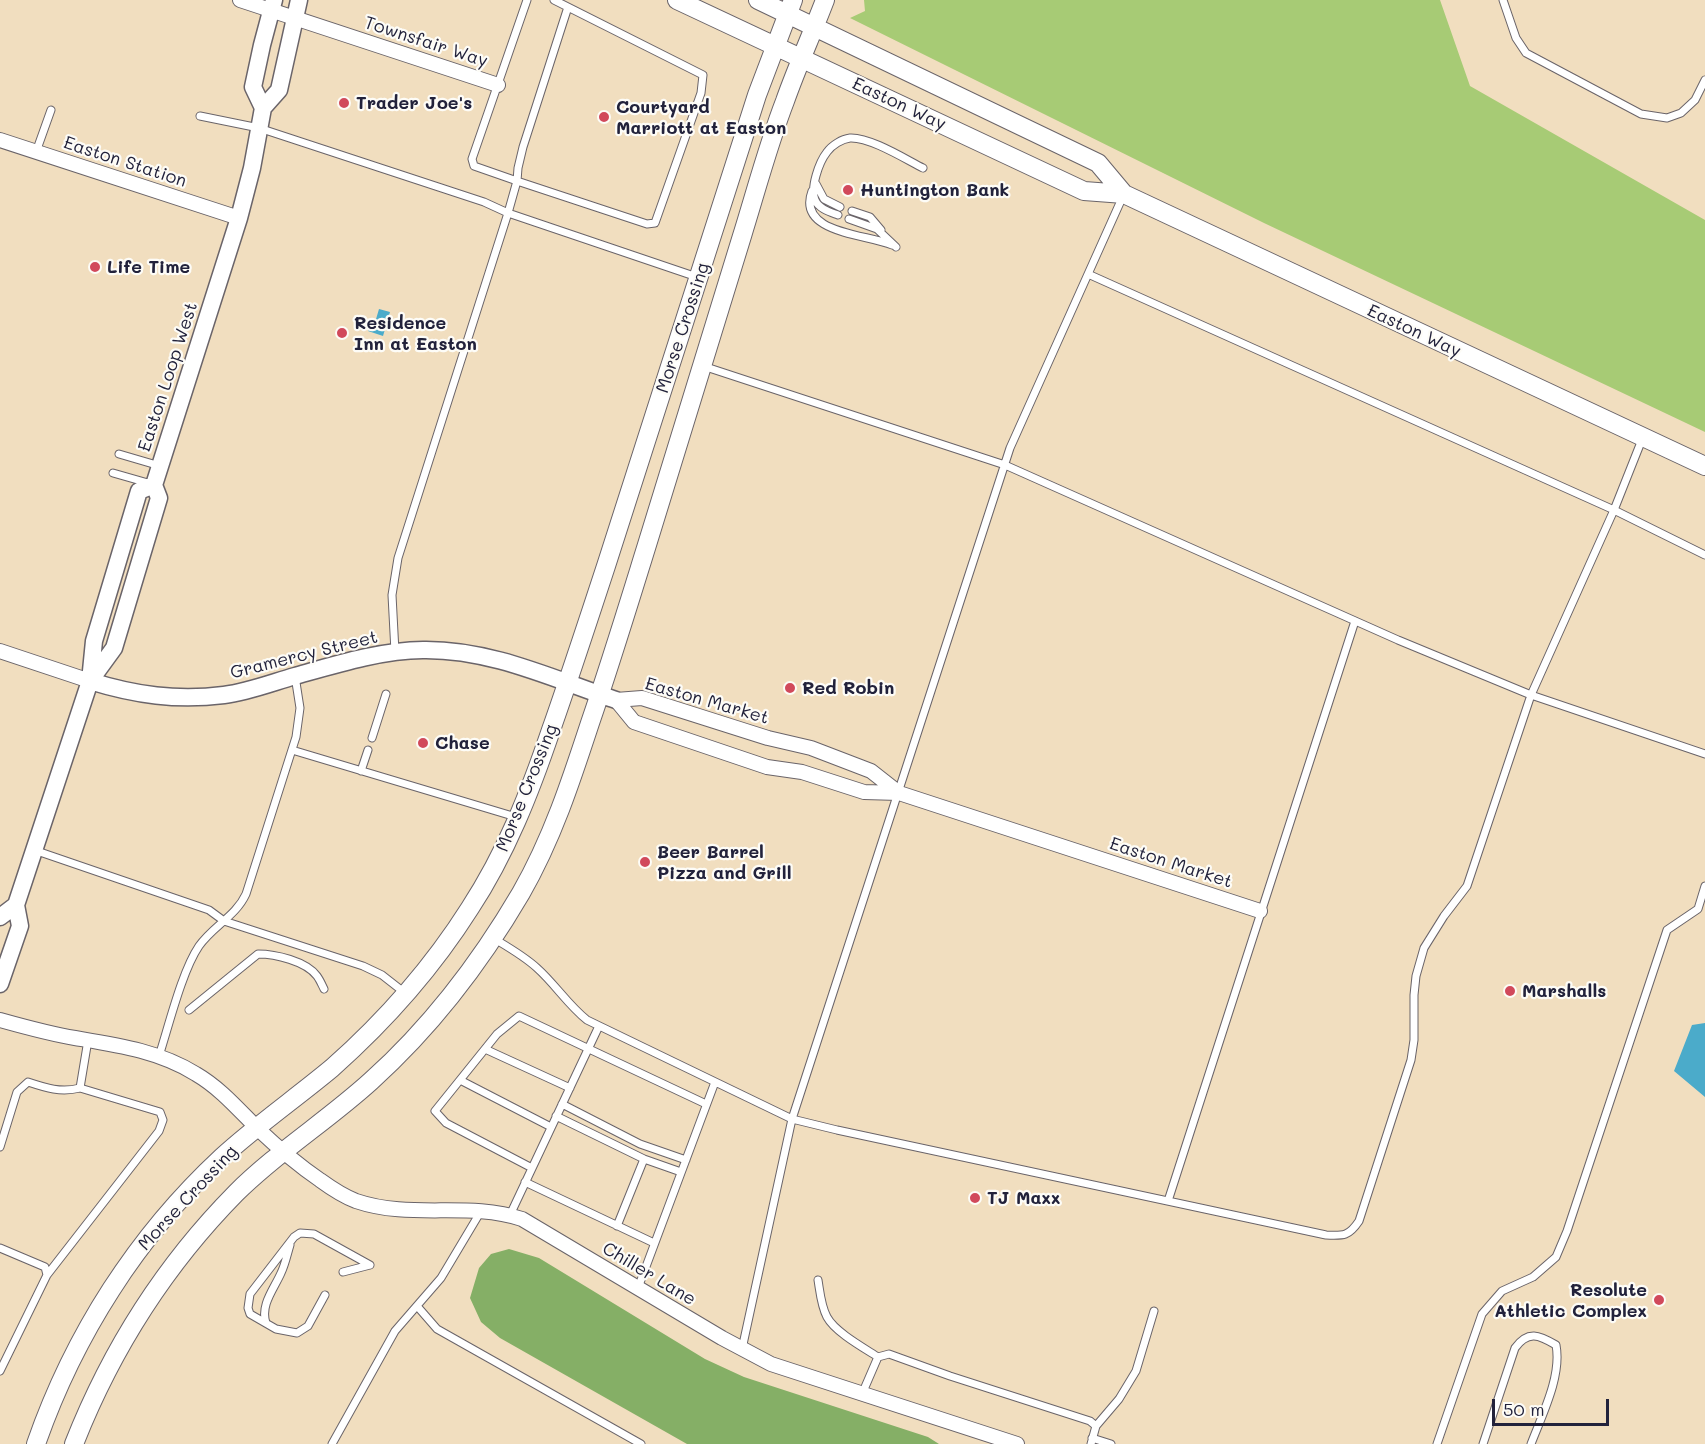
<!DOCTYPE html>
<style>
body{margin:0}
#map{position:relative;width:1705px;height:1444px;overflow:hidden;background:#f1debf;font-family:Mali,sans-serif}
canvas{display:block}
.scale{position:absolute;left:1492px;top:1399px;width:117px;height:27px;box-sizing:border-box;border:3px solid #22223b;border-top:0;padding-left:8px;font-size:18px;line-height:21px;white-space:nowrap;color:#22223b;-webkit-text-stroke:4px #fdfcf7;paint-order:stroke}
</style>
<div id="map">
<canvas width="1705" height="1444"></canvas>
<div class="scale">50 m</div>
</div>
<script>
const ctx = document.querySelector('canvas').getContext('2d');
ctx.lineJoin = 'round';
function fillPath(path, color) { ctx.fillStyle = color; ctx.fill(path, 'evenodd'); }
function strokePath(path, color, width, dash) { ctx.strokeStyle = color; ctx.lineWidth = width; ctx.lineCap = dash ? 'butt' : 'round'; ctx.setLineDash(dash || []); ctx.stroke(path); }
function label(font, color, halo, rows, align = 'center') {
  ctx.font = font + ' Mali,sans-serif'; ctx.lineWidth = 4.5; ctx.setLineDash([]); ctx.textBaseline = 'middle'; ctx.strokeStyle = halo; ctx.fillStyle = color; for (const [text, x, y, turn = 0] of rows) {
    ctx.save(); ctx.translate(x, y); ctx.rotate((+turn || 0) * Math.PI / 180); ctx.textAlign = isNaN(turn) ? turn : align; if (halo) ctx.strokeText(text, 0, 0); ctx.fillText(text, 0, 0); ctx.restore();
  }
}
const green = new Path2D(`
 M 864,0 L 1440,0 L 1470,86 L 1705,220 L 1705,432 L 1264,223 L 850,18 L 865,11 Z`);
const forest = new Path2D(`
 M 509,1249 L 539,1258 L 705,1359 L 744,1377 L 928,1437 L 939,1444 L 687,1444 L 500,1338 L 481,1322 L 470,1298 L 479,1268 L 491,1254 Z`);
const water = new Path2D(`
 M 379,309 L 390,312 L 383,336 L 368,331 L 370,326 L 374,326 Z
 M 1705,1023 L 1705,1097 L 1674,1071 L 1692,1025 Z`);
const service = new Path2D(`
 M 527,0 L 472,159 L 474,166 L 517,181 L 508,213 L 697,277
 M 554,0 L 703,75 L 701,93 L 655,223 L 647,224 L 517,181 L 518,168 L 523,147 L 568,7
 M 1503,0 L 1516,38 L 1526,53 L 1641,114 L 1667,118 L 1681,113 L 1695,100 L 1705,80
 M 200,116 L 259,128 L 484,202 L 508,213 L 398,558 L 392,595 L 395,652
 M 36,152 L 51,110
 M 816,184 L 824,199 L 840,207
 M 812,191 C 796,234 868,234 892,245
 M 852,211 L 870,217 L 881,230
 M 838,215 C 830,212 819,209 815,200 C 810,188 819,162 827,152 C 832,145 842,139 850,138 C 870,137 905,159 923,168
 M 849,219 L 877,229 L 896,247
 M 1088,274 L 1614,510 L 1705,555
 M 703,366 L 1005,465 L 1398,640 L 1531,695 L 1705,754
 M 119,454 L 160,466
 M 113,473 L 148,483
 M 372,738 L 386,694
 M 292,750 L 516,817
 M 361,771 L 368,750
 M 34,850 L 209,910 L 224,921 L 363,966 L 382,975 L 405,993
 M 493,938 C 508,947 524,956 537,968 C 555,984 568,1005 587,1020 L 792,1119 L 837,1130 L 1326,1235 C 1344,1236 1349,1236 1359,1221 L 1411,1060 L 1414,1040 L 1414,995 L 1416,976 L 1424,948 L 1444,916 L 1467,886 L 1531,695 L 1614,510 L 1643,437
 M 189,1010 L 258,954 C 275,954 306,961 317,976 C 320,980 322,985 324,989
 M 485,1049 L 570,1088
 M 159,1056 C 169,1025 182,971 199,946 C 213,926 236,916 246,894 L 296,737 L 300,708 L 295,676
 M 460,1080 L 551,1127
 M 562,1104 L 640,1144 L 686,1160
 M 556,1116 L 644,1159 L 681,1172
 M 0,1147 L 17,1092 L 28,1082 C 46,1088 61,1093 80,1088 L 88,1040
 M 532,1168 L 446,1123 L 435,1111 L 497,1034 L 519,1016 L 706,1104
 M 525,1182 L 654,1243
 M 1168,1201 L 1355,621
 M 510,1215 L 599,1026
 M 617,1226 L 644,1159
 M 0,1248 L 45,1267 L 47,1275 L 0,1371
 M 343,1272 L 370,1265
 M 47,1275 L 159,1131 L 163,1120 L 160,1112 L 80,1088
 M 818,1280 C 820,1292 821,1306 827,1317 C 835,1332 864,1348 878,1357
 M 638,1288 L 715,1082
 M 325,1295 L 308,1326 L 297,1333 L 276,1329 L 250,1314 L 248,1308 L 250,1294 L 294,1237 L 300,1233 L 314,1234 L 370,1265
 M 417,1306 L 437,1329 L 641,1444
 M 266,1323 C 260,1305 274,1289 281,1273 C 285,1265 287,1255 290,1245
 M 742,1349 L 792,1119 L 1010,448 L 1123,196
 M 862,1394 L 878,1357 L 889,1354 L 950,1376 L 1090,1421 L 1096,1426 L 1091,1444
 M 1096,1426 L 1119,1399 L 1136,1371 L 1154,1311
 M 1092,1438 L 1111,1444
 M 332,1444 L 395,1331 L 441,1278 L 481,1211
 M 1437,1444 L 1482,1314 L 1502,1291 L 1533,1277 L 1556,1257 L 1567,1231 L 1667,930 L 1698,909 L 1705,886
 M 1483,1444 L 1515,1348 C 1528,1330 1539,1335 1556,1345 C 1562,1376 1542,1415 1531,1444`);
const minor = new Path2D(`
 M 240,0 L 498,85
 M 0,140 L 239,218
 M 0,651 L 90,681
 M 616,700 L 634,722 L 767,767 L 802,772 L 864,792 L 899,793 L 1260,911
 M 616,700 L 642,698 L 768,738 L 811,748 L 871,771 L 899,793
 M 0,1020 C 25,1027 50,1034 75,1038 C 117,1045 159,1051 196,1074 C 220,1088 238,1109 257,1128 C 277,1147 298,1165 320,1180 C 331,1188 343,1196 356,1201 C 412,1220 467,1201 522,1219 L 722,1338 L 771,1364 L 1017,1444`);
const tertiary = new Path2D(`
 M 263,108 L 253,87 L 262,45 L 274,0
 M 90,681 L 114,648 L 159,498 L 154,485 L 239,218 L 252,168 L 263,108 L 279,90 L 299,0
 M 90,681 C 135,695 177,701 224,695 C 248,692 271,683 295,676 C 334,665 382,650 423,650 C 491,649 553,679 616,700
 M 0,917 L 16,905
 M 0,984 L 20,926 L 16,905 L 90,681 L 94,641 L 139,491 L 154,485`);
const secondary = new Path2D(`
 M 677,0 L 1084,191 L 1124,194 L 1705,466
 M 758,0 L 1098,163 L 1124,194
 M 36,1444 C 74,1335 137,1236 222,1157 C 257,1125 296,1098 332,1068 C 385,1021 432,968 470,908 C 506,853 530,792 551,730 C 570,676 588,621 606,566 C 656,409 707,252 757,95 L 793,0
 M 74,1444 C 111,1350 164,1266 236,1193 C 277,1152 327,1121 371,1081 C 431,1027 480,963 521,893 C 552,839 571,781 590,723 C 610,665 628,606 646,548 C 677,444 709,340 742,236 C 756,191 768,145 785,101 C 797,67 812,34 825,0`);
const markers = [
 [344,103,6,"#d1495b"],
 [604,117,6,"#d1495b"],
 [848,190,6,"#d1495b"],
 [95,267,6,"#d1495b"],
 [342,333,6,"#d1495b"],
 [790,688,6,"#d1495b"],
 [423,743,6,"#d1495b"],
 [645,862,6,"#d1495b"],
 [1510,991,6,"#d1495b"],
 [975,1198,6,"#d1495b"],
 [1659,1300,6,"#d1495b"]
];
const streetNames = [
 ["Townsfair Way",426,42,18],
 ["Easton Way",899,104,25],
 ["Easton Station",125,162,18],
 ["Morse Crossing",683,328,-72],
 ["Easton Way",1414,331,25],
 ["Easton Loop West",168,377,-72],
 ["Gramercy Street",304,655,-14],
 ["Easton Market",707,701,16],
 ["Morse Crossing",527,788,-68],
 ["Easton Market",1171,863,18],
 ["Morse Crossing",188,1198,-47],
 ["Chiller Lane",649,1274,31]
];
const poiNames = [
 ["Trader Joe's",356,103],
 ["Courtyard",616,107],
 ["Marriott at Easton",616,128],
 ["Huntington Bank",860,190],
 ["Life Time",107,267],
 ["Residence",354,323],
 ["Inn at Easton",354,344],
 ["Red Robin",802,688],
 ["Chase",435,743],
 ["Beer Barrel",657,852],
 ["Pizza and Grill",657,873],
 ["Marshalls",1522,991],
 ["TJ Maxx",987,1198],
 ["Resolute",1647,1290,"right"],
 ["Athletic Complex",1647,1311,"right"]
];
fillPath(green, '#a7cb75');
fillPath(forest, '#85af66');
fillPath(water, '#4babca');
strokePath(service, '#6a6469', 9);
strokePath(minor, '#6a6469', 16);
strokePath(tertiary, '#6a6469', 19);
strokePath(secondary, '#6a6469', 20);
strokePath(service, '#fff', 7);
strokePath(minor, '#fff', 14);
strokePath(tertiary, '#fff', 16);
strokePath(secondary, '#fff', 18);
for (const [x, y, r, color] of markers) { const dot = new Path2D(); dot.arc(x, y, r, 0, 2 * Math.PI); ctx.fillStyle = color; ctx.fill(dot); strokePath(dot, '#fdfcf7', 2); }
label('18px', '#22223b', '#fdfcf7', streetNames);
label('bold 18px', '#22223b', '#fdfcf7', poiNames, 'left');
</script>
